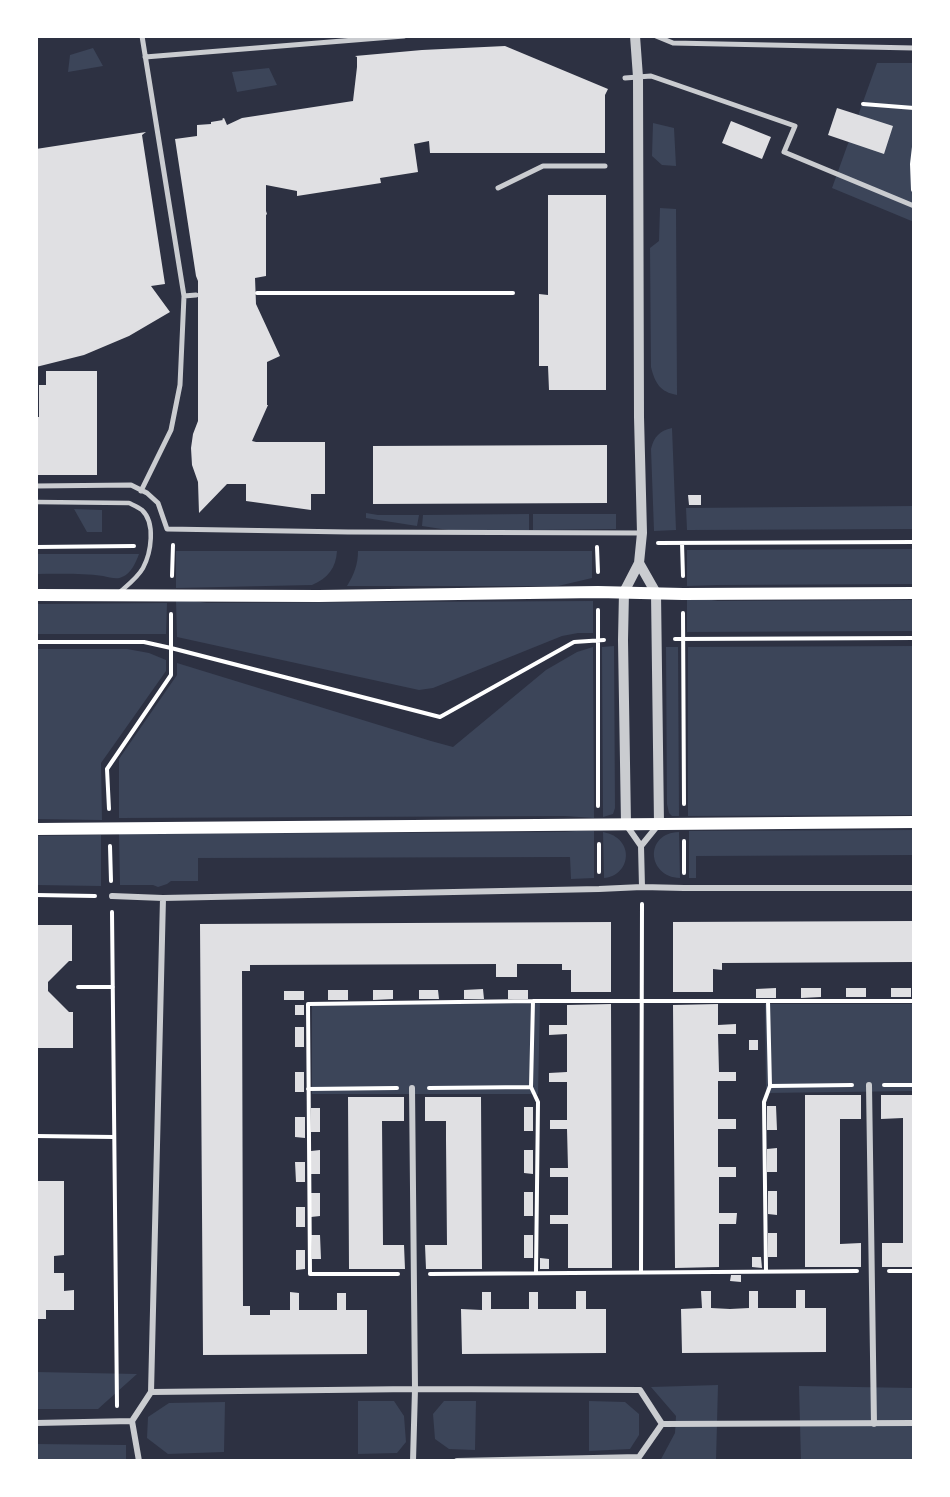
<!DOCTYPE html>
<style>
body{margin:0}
#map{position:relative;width:950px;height:1497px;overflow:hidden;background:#2d3142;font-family:"Playfair Display",serif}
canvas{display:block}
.frame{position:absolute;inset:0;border:38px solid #fff;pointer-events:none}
</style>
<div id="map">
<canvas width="950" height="1497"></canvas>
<div class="frame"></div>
</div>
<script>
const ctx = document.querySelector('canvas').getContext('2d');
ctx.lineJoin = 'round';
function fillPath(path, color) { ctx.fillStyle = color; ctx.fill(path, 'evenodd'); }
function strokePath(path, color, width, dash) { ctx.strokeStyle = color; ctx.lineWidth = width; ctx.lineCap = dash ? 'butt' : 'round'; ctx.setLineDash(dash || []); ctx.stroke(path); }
const green = new Path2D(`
 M 93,48 L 103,66 L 68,72 L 70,55 Z
 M 877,63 L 914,63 L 914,222 L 832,188 Z
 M 269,68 L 277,85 L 237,92 L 232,72 Z
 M 653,123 L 674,128 L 676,166 L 662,165 L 652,156 Z
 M 660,208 L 676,209 L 677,395 C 660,392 655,383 651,367 L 650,248 L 659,241 Z
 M 672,428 L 676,530 L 654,531 L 651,449 C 654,437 659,431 672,428 Z
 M 914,506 L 914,529 L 687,530 L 686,508 Z
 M 74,509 L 102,510 L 102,532 L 87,532 Z
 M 366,513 L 378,515 L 419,515 L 417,526 L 366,518 Z
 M 529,514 L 529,530 L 448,530 L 422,526 L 423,515 Z
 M 533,514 L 616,514 L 616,529 L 533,530 Z
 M 914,549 L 914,584 L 718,585 L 687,586 L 687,550 Z
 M 176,551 L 337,551 C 336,568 328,578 312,585 L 176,588 Z
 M 358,551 L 592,551 L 592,578 L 558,586 L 347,586 C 354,575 358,564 358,551 Z
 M 36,554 L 139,554 C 136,562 131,574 122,577 C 117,580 109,577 103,576 C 81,573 58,574 36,574 Z
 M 687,599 L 705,599 L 718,601 L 914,600 L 914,631 L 687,632 Z
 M 176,601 L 194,601 L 207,603 L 593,601 L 593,633 L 578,633 L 562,636 L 433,688 L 419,690 L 177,637 Z
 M 167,603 L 166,634 L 36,634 L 36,604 Z
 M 614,646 L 615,808 L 613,814 L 603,817 L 602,647 Z
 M 914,646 L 914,815 L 688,816 L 688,647 Z
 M 593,647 L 594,818 L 565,816 L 119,818 L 119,759 L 177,675 L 177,663 L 431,741 L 453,747 L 546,670 L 577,652 Z
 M 666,647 L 678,647 L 679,816 L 672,816 L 669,813 L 667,804 Z
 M 36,649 L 127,649 L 149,653 L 166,660 L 166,671 L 101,763 L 102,820 L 36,819 Z
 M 914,830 L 914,855 L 696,856 L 696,878 L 689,878 L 689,831 Z
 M 576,831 L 594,831 L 594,878 L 571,879 L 570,857 L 198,858 L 198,881 L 171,881 L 167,884 L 158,887 L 153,885 L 120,885 L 119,834 L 564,832 Z
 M 603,832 C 636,838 631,876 604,878 Z
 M 679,832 L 680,878 C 647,877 644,833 679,832 Z
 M 101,835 L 101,886 L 36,885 L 36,836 Z
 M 540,1003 L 538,1094 L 312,1094 L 312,1005 Z
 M 765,1004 L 914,1004 L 914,1091 L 766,1093 Z
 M 36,1372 L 137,1374 L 98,1409 L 36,1409 Z
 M 718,1385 L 716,1461 L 660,1461 L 675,1433 L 676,1416 L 651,1387 Z
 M 799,1386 L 914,1388 L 914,1461 L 801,1461 Z
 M 358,1401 L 394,1401 L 404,1416 L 406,1442 L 397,1453 L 358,1454 Z
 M 444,1401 L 476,1401 L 475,1450 L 449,1449 L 435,1439 L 433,1414 Z
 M 589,1401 L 625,1402 L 639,1414 L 639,1435 L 630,1449 L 589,1451 Z
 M 225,1402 L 224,1452 L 168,1454 L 147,1438 L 148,1417 L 169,1403 Z
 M 36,1444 L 126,1445 L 126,1461 L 36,1461 Z`);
const building = new Path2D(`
 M 505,46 L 608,89 L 605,95 L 605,153 L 430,153 L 429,141 L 414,144 L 418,172 L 380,178 L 381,183 L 297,196 L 297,191 L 266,185 L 266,211 L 267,214 L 266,215 L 266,276 L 255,278 L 256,304 L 280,356 L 267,362 L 267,405 L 268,405 L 252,441 L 256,442 L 325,442 L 325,494 L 311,494 L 311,510 L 246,501 L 246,484 L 227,484 L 199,513 L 198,482 L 192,465 L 191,448 L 193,434 L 198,421 L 198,281 L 196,276 L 175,139 L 197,136 L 197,125 L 211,124 L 211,122 L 223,120 L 222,119 L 224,118 L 227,125 L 242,118 L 353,101 L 357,67 L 357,57 L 355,56 L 422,50 Z
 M 837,108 L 893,126 L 884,154 L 828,135 Z
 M 731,121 L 771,137 L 762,159 L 722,143 Z
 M 146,132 L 142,135 L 165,284 L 151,286 L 170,312 L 129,336 L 84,355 L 36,367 L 36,149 Z
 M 548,195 L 606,195 L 606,390 L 549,390 L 548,366 L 539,366 L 539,294 L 548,295 Z
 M 46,371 L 97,371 L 97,475 L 36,475 L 36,417 L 39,417 L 39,385 L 46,385 Z
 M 607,445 L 607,503 L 373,504 L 373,446 Z
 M 688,495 L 701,495 L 701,505 L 689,505 Z
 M 914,921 L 914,962 L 722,963 L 722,970 L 713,969 L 713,992 L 673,992 L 673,922 Z
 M 611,922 L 611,992 L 571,992 L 571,970 L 562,970 L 562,964 L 517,964 L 517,977 L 496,977 L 496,964 L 250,965 L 250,971 L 242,971 L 243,1306 L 250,1306 L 250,1315 L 270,1315 L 270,1310 L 290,1310 L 290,1292 L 299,1293 L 299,1310 L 337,1310 L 337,1293 L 346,1293 L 346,1310 L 367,1310 L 367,1354 L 203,1355 L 200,924 Z
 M 37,925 L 72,925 L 72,961 L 69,961 L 48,982 L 48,991 L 69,1012 L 73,1012 L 73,1048 L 37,1048 Z
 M 776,988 L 776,998 L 756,998 L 756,989 Z
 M 801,988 L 821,988 L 821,997 L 801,998 Z
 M 846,988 L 866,988 L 866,997 L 846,997 Z
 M 891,988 L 911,988 L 911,997 L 891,997 Z
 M 483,989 L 484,999 L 464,999 L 464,990 Z
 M 328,990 L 348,990 L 348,1000 L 328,1000 Z
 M 373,990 L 393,990 L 393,999 L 373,1000 Z
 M 419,990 L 438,990 L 439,999 L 419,999 Z
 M 508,990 L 528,990 L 528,999 L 508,999 Z
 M 284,991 L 304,991 L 304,1000 L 284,1000 Z
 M 611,1004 L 612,1268 L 568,1268 L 568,1224 L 550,1224 L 550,1215 L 568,1215 L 568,1177 L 550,1177 L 550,1168 L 568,1168 L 567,1129 L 550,1129 L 550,1120 L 567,1120 L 567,1082 L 549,1082 L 549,1073 L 567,1072 L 567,1034 L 549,1035 L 549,1025 L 567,1025 L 567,1005 Z
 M 718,1004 L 718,1025 L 736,1024 L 736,1034 L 718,1034 L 719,1072 L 736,1072 L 736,1081 L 718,1081 L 718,1119 L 736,1119 L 736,1129 L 718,1129 L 718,1167 L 736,1167 L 736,1177 L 719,1177 L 719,1213 L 737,1213 L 736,1224 L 719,1224 L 719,1267 L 675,1268 L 673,1005 Z
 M 295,1005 L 304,1005 L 304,1015 L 295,1015 Z
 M 295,1027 L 304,1027 L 304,1047 L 295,1047 Z
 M 749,1040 L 758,1040 L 758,1050 L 749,1050 Z
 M 295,1072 L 304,1072 L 304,1092 L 295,1092 Z
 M 805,1095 L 861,1095 L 861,1119 L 840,1119 L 840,1244 L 861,1243 L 861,1267 L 805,1267 Z
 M 881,1095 L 914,1095 L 914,1267 L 882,1267 L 882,1243 L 903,1243 L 903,1118 L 881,1119 Z
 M 348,1097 L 404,1097 L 404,1121 L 382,1121 L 383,1245 L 404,1245 L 405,1269 L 349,1269 Z
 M 425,1097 L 481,1097 L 482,1269 L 426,1269 L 425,1245 L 447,1245 L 446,1140 L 446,1121 L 425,1121 Z
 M 767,1106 L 776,1106 L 777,1130 L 767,1130 Z
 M 524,1107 L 533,1107 L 533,1131 L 524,1131 Z
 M 311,1108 L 320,1108 L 320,1132 L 311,1132 Z
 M 295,1117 L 305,1117 L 305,1138 L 295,1137 Z
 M 777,1148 L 777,1172 L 767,1172 L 767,1149 Z
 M 320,1150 L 320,1174 L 311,1174 L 311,1151 Z
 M 524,1150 L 533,1150 L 533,1174 L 524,1173 Z
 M 295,1162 L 305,1162 L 305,1182 L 296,1182 Z
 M 36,1181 L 64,1181 L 64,1255 L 54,1256 L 54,1273 L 64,1273 L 64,1291 L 74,1290 L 74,1310 L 46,1310 L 46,1319 L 36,1319 Z
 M 768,1191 L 777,1191 L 777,1215 L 768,1214 Z
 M 524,1192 L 533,1192 L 533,1216 L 524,1216 Z
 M 311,1193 L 320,1193 L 320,1216 L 311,1217 Z
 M 296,1207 L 305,1207 L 305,1227 L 296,1227 Z
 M 768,1233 L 777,1233 L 777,1257 L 768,1257 Z
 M 311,1235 L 320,1235 L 321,1259 L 312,1259 Z
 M 524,1235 L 533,1235 L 533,1258 L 524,1258 Z
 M 296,1250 L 305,1250 L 305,1269 L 296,1270 Z
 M 752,1257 L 761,1257 L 762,1268 L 752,1267 Z
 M 540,1258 L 549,1259 L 549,1269 L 540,1269 Z
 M 731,1275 L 741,1275 L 741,1282 L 730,1281 Z
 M 796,1290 L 805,1290 L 805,1308 L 826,1308 L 826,1352 L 682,1353 L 681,1309 L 702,1308 L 701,1291 L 711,1291 L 711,1308 L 730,1309 L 749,1308 L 749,1291 L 758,1291 L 758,1308 L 796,1308 Z
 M 576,1291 L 586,1291 L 586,1309 L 606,1309 L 606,1353 L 462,1354 L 461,1309 L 482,1310 L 482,1292 L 491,1292 L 491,1309 L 529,1309 L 529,1292 L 538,1292 L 538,1309 L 576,1309 Z`);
const path = new Path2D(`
 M 863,104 L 914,108
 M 913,190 L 912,164 L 914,147
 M 257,293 L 513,293
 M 658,543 L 914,542
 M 682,543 L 683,576
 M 36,547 L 134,546
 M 597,547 L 598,572
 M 172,576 L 173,545
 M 598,610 L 598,806
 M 683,613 L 684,804
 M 675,639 L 914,638
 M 36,642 L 144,642 L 171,648 L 440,717 L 574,642 L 604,640
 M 109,809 L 107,769 L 171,675 L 171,614
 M 599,844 L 599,872
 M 110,846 L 111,881
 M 684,873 L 684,841
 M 36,895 L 95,896
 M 112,912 L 117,1406
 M 78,987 L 113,987
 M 768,1001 L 770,1086 L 852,1085
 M 884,1085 L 914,1085
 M 531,1087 L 538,1102 L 536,1273
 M 429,1088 L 531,1087 L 533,1001
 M 308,1089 L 397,1088
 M 36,1136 L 114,1137
 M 766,1271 L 764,1102 L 770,1086
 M 889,1271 L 914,1271
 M 641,1272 L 642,904
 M 398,1274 L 310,1274 L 308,1004 L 533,1001 L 914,1001
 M 430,1274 L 857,1271`);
const service = new Path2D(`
 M 36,502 L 129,503 C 133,505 138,507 142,510 C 156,523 151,553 143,568 C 138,577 129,584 121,591`);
const pedestrian = new Path2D(`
 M 656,36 L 673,43 L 914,48
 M 145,57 L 404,36
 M 625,78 L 651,76 L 795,126 L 784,152 L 914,206
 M 498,188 L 543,166 L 605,166
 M 184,296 L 196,295
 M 36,486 L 131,485 L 147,493 L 158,503 L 167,529 L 348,532 L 642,533
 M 141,491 L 171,430 L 180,385 L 184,296 L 142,36`);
const minor = new Path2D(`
 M 627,826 L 641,846 L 642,887
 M 641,846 L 658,825
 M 112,896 L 163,898 L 599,889 L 642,887 L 684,888 L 914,888
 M 869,1085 L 874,1424
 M 412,1088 L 415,1389 L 413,1461
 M 151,1392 L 415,1389 L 640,1390 L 662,1424 L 639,1457
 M 151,1392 L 163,898
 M 36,1423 L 132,1421
 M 662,1424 L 914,1423
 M 139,1461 L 132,1421 L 151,1392
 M 457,1461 L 639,1457`);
const tertiary = new Path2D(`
 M 635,36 L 638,77 L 639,417 L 642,533 L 639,563
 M 626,824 L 623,640 L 624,592 L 639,563 L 656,593 L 659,824`);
const secondary = new Path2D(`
 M 36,595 L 319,596 L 598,592 L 683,594 L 914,593
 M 36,829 L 914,822`);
fillPath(green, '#3c4559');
fillPath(building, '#e0e0e3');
strokePath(path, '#fff', 4);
strokePath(service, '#caccd0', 4.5);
strokePath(pedestrian, '#caccd0', 5);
strokePath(minor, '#caccd0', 6);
strokePath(tertiary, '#caccd0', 10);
strokePath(secondary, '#fff', 12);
</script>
